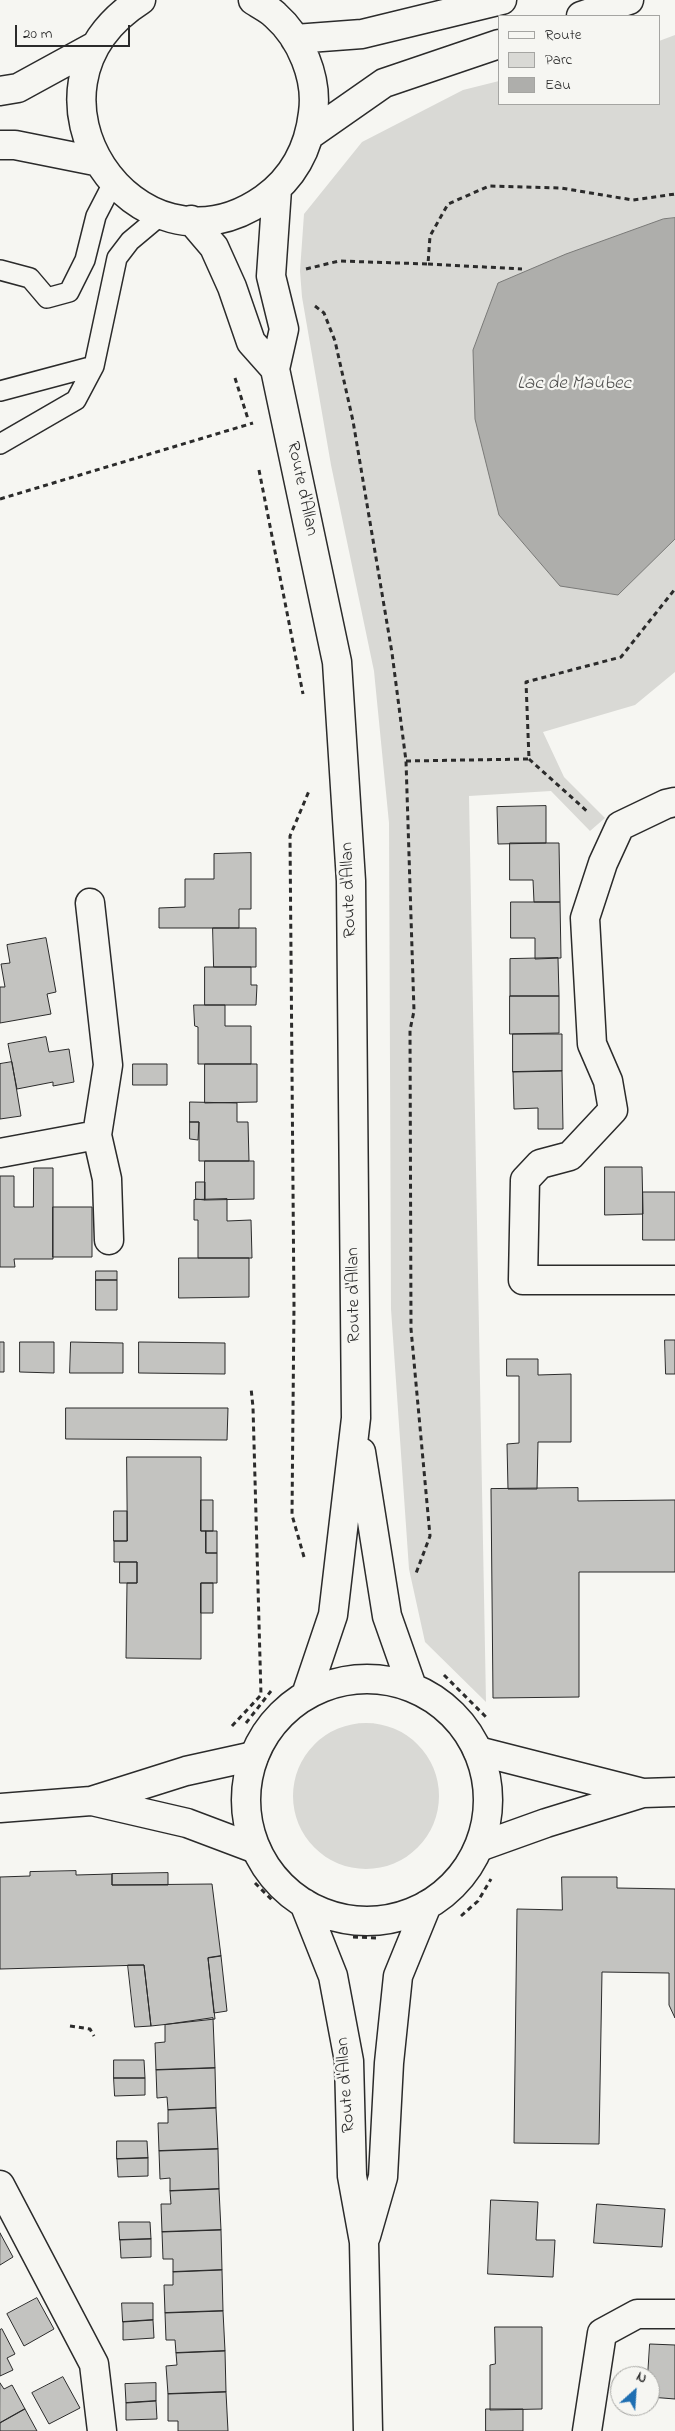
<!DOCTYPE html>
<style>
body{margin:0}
#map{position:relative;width:675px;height:2431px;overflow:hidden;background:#f6f6f2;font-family:"Indie Flower",sans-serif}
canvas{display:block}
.legend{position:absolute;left:498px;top:15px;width:162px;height:90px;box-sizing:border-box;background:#f6f6f2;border:1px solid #a5a5a2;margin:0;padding:6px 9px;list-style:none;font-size:15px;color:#2b2b2b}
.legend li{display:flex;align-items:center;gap:10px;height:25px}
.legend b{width:25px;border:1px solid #a5a5a2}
.north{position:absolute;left:610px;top:2366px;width:50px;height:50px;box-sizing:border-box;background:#f6f6f2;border:1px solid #a5a5a2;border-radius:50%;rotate:26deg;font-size:14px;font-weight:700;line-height:20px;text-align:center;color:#2b2b2b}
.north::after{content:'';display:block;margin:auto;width:18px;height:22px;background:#1f6fb2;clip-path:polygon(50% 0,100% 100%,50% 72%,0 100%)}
.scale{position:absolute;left:15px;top:25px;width:115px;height:22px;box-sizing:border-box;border:2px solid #2b2b2b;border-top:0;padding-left:6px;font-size:15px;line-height:18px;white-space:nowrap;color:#2b2b2b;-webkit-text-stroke:4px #f6f6f2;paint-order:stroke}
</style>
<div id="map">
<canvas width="675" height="2431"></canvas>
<ul class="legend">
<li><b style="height:6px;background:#f6f6f2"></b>Route</li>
<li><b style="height:14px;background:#d9d9d5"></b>Parc</li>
<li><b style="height:14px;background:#aeaeab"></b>Eau</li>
</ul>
<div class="north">N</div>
<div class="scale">20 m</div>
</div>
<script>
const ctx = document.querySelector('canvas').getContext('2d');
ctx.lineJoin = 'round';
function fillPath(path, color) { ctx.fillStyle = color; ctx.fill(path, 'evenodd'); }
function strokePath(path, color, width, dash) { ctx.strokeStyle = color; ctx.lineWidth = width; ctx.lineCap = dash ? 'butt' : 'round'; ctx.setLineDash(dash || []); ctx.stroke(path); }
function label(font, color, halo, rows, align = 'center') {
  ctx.font = font + ' "Indie Flower",sans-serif'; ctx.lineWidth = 4.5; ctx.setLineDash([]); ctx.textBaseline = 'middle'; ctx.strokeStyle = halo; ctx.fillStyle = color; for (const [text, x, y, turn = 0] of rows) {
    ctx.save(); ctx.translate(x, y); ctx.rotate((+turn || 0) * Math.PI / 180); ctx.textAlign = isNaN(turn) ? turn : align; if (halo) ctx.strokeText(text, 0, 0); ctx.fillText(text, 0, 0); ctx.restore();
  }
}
const green = new Path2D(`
 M 675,35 L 675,672 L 635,705 L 543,732 L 564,777 L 605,818 L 590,831 L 551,791 L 469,796 L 486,1702 L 425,1642 L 409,1569 L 391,1309 L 389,823 L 374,671 L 331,465 L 302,297 L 300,271 L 304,214 L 362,142 L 463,90 L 499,81 L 499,104 L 659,104 L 659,41 Z
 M293 1796a73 73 0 1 1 146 0a73 73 0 1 1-146 0Z`);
const water = new Path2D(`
 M 675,218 L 675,539 L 618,595 L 560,586 L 499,515 L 475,419 L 473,350 L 498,283 L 566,254 L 663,219 Z`);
const building = new Path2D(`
 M 546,806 L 546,843 L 498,844 L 497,807 Z
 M 510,843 L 559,843 L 560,902 L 534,902 L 533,880 L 510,880 Z
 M 251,853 L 251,909 L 239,909 L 239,928 L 159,928 L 159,908 L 185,907 L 185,879 L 214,879 L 214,854 Z
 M 511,902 L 560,902 L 561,958 L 535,959 L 535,938 L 511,938 Z
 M 213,928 L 256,928 L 256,967 L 214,967 Z
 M 46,938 L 56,992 L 47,994 L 51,1014 L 0,1023 L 0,987 L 5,987 L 1,964 L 10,963 L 7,945 Z
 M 558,958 L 559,996 L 510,996 L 510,959 Z
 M 205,967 L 251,967 L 251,985 L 257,985 L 256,1005 L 205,1005 Z
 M 510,996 L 559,996 L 559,1033 L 510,1034 Z
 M 194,1005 L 225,1005 L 225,1026 L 251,1026 L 251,1064 L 198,1064 L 198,1027 L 195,1026 Z
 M 513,1034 L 562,1034 L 562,1071 L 513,1072 Z
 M 46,1037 L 49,1052 L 69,1049 L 74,1082 L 53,1086 L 53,1082 L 17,1089 L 8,1044 Z
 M 12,1062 L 21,1116 L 0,1119 L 0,1064 Z
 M 133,1064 L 167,1064 L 167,1085 L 133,1085 Z
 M 205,1064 L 257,1064 L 257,1102 L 205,1103 Z
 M 562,1071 L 563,1129 L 538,1129 L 538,1108 L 514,1109 L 513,1072 Z
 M 190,1102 L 237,1103 L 237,1122 L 248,1122 L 249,1161 L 199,1161 L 199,1122 L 190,1122 Z
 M 190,1122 L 199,1122 L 198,1140 L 190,1139 Z
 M 205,1161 L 254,1161 L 254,1199 L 205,1200 Z
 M 605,1167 L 642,1167 L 643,1214 L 605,1215 Z
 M 34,1168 L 53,1168 L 53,1259 L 14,1259 L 15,1267 L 0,1267 L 0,1176 L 14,1176 L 14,1207 L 33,1207 Z
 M 196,1182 L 205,1182 L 205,1200 L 196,1199 Z
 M 643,1192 L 675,1192 L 675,1240 L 643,1240 Z
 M 227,1199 L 227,1221 L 251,1220 L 252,1258 L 198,1258 L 198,1220 L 194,1220 L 194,1200 Z
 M 53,1207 L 92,1207 L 92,1257 L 53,1257 Z
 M 179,1258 L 249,1258 L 249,1297 L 179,1298 Z
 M 96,1271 L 117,1271 L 117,1280 L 96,1280 Z
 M 96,1280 L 117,1280 L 117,1310 L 96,1310 Z
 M 665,1340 L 675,1340 L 675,1374 L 666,1374 Z
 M 0,1342 L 4,1342 L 4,1372 L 0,1372 Z
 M 20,1342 L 54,1342 L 54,1373 L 20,1372 Z
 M 71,1342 L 123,1343 L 123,1373 L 70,1373 Z
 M 139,1342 L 225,1343 L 225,1374 L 139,1373 Z
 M 507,1359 L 538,1359 L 538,1375 L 571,1374 L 571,1442 L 538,1442 L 537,1489 L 508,1489 L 507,1444 L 519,1443 L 519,1376 L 507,1376 Z
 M 66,1408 L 228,1408 L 227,1440 L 66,1439 Z
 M 127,1457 L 201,1457 L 201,1531 L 206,1531 L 206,1553 L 217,1553 L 217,1583 L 201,1583 L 201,1659 L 126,1658 L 127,1583 L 137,1583 L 137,1562 L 114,1562 L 114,1541 L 127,1541 Z
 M 578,1488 L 578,1501 L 675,1500 L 675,1572 L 579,1572 L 579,1697 L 493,1698 L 491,1489 Z
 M 201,1500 L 213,1500 L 213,1531 L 201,1531 Z
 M 114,1511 L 127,1511 L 127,1541 L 114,1541 Z
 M 206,1531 L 217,1531 L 217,1553 L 206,1553 Z
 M 120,1562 L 137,1562 L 137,1583 L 120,1583 Z
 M 201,1583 L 213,1583 L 213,1613 L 201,1613 Z
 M 76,1871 L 76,1875 L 112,1874 L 112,1885 L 212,1884 L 221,1956 L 208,1958 L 215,2019 L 151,2026 L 144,1965 L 0,1969 L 0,1877 L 30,1876 L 30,1872 Z
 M 168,1873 L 168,1885 L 112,1885 L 112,1874 Z
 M 562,1877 L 617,1877 L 617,1888 L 675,1889 L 675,2018 L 669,2005 L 669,1973 L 602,1972 L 599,2144 L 514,2143 L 517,1909 L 562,1910 Z
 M 221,1956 L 227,2011 L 214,2013 L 208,1958 Z
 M 128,1965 L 144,1965 L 151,2026 L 135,2027 Z
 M 213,2018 L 215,2068 L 156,2070 L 155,2043 L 165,2042 L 165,2025 Z
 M 114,2060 L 144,2060 L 145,2078 L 114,2078 Z
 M 215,2068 L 216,2108 L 168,2110 L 167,2097 L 157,2098 L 156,2070 Z
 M 114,2078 L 145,2078 L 145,2095 L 115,2096 Z
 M 216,2108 L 218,2149 L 159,2151 L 158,2123 L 168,2123 L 168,2110 Z
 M 117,2141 L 147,2141 L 148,2158 L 117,2159 Z
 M 218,2149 L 219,2189 L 170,2191 L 170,2178 L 160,2179 L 159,2151 Z
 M 148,2158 L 148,2176 L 118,2177 L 117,2159 Z
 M 219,2189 L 221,2230 L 162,2232 L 161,2204 L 171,2204 L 170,2191 Z
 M 491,2200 L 538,2202 L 536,2240 L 555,2240 L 553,2277 L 488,2274 Z
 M 597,2204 L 665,2209 L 662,2247 L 594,2243 Z
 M 119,2222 L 150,2222 L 151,2239 L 120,2240 Z
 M 221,2230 L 222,2270 L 173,2272 L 173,2259 L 163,2259 L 162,2232 Z
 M 0,2233 L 13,2257 L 0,2265 Z
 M 151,2239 L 151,2257 L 121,2258 L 120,2240 Z
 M 222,2270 L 223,2311 L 165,2313 L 164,2285 L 173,2285 L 173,2272 Z
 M 37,2298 L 54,2329 L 24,2346 L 7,2314 Z
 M 122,2303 L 153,2303 L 153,2320 L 123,2322 Z
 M 223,2311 L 225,2351 L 176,2353 L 175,2340 L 166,2340 L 165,2313 Z
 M 153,2320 L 154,2338 L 123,2340 L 123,2322 Z
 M 495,2327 L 542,2327 L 542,2409 L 490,2410 L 490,2365 L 495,2364 Z
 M 2,2329 L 15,2354 L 7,2358 L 13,2370 L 0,2376 L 0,2330 Z
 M 650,2344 L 675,2345 L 675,2399 L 650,2397 L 650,2376 L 648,2376 Z
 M 225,2351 L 226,2392 L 168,2394 L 166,2366 L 177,2365 L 176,2353 Z
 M 63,2377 L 80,2408 L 49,2424 L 32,2393 Z
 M 0,2383 L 4,2389 L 12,2385 L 25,2409 L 0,2423 Z
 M 156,2383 L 156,2401 L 126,2403 L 125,2384 Z
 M 226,2392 L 228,2431 L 178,2431 L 178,2421 L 168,2421 L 168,2394 Z
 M 156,2401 L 157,2419 L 126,2420 L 126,2403 Z
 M 25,2409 L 37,2431 L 0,2431 L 0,2423 Z
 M 486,2409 L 523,2409 L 523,2431 L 486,2431 Z`);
const path = new Path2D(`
 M 428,264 L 522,269
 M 306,269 L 339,261 L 428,264 L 430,236 L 448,204 L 489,186 L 561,188 L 633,200 L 675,194
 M 315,306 L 324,313 L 335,341 L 353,421 L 392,653 L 406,761 L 414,1011 L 410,1030 L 411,1329 L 430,1536 L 415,1576
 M 235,378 L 248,419
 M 259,470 L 303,694
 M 0,499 L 253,423
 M 529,759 L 589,813
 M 406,761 L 529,759 L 526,682 L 621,657 L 675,589
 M 304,1557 L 292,1515 L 294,1305 L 290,836 L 309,791
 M 444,1675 L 486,1717
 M 246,1723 L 271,1691
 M 232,1726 L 261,1695 L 253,1407 L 251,1388
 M 255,1883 L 272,1900
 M 461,1916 L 478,1901 L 491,1879
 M 353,1937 L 377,1938
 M 70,2026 L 90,2029 L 94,2036`);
const lane = new Path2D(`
 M 0,270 L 30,278 L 47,298 L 69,292 L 85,260 L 96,216 L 112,185
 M 0,391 L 94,366 L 117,258 L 130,241 L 161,215
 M 0,444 L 76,400 L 94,366`);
const street = new Path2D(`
 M 675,802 L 666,804 L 620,826 L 603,863 L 585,918 L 592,1044 L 608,1081 L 613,1110 L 570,1156 L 540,1164 L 525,1180 L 523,1280 L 675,1280
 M 90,903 L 108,1065 L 97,1135
 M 0,1153 L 97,1135 L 107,1179 L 109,1240
 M 478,1751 L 643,1793
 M 92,1801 L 187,1823 L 256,1849
 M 0,1808 L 91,1801 L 186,1771 L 254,1756
 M 479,1847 L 546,1823 L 643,1793 L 675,1792
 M 0,2185 L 94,2364 L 102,2431
 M 587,2431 L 602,2333 L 637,2314 L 675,2314`);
const secondary = new Path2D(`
 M 141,0 C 0,90 137,288 264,199 C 293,178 309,148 313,113 C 318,78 301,38 275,15 C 269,9 260,5 253,0
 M 581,16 L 629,0
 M 295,39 L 362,34 L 502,0
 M 0,91 L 18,88 L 93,47
 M 311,134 L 384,83 L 499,44
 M 0,145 L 15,145 L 95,161
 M 277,189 L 271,276 L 284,329 L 275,369 L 337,662 L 351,881 L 356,1418 L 333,1615 L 306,1695
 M 191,220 L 214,247 L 232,287 L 251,342 L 275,369
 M 361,1452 L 387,1616 L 412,1687
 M246 1800a121 121 0 1 1 242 0a121 121 0 1 1-242 0Z
 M 304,1903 L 333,1976 L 349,2061 L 352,2176 L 364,2242 L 368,2431
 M 366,2236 L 383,2177 L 389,2063 L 398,1976 L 427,1905`);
const streetNames = [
 ["Route d'Allan",301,489,78],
 ["Route d'Allan",350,890,-92],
 ["Route d'Allan",355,1295,-91],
 ["Route d'Allan",347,2085,-94]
];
const waterNames = [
 ["Lac de Maubec",574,385]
];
fillPath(green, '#d9d9d5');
fillPath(water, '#aeaeab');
strokePath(water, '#7a7a78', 1);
fillPath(building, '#c3c3c0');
strokePath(building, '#2b2b2b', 1);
strokePath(lane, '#2b2b2b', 22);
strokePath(street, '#2b2b2b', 31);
strokePath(secondary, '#2b2b2b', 31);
strokePath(path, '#2b2b2b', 3, [5, 4]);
strokePath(lane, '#f6f6f2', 19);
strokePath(street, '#f6f6f2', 28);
strokePath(secondary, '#f6f6f2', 28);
label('18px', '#2b2b2b', '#f6f6f2', streetNames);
label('italic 19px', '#525251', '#f6f6f2', waterNames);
</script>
